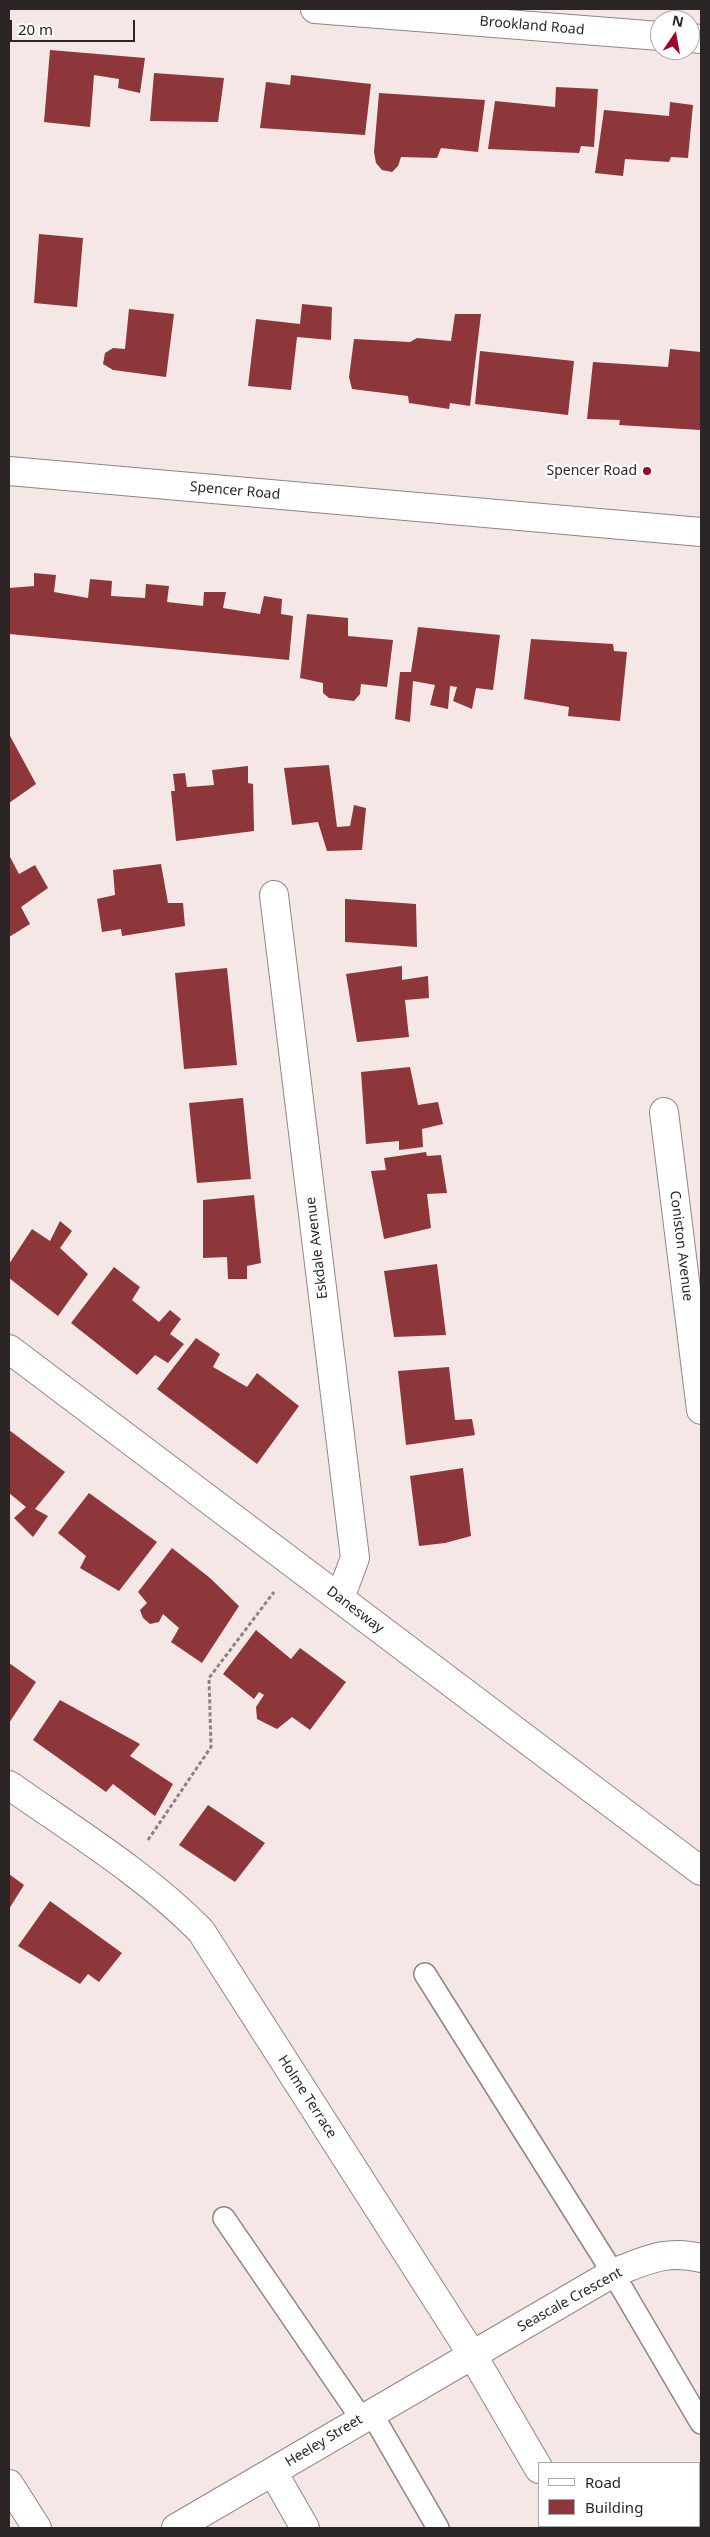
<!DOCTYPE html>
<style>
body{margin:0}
#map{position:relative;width:710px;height:2537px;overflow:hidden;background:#f6e7e7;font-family:"Noto Sans",sans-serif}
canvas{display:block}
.frame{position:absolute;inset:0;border:10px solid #2b2625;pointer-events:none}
.legend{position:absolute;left:538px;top:2462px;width:162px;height:65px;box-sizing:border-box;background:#fff;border:1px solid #aaa8a8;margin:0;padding:6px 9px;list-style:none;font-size:15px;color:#2b2625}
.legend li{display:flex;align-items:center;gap:10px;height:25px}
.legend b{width:25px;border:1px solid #aaa8a8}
.north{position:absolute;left:650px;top:10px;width:50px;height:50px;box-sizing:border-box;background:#fff;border:1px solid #aaa8a8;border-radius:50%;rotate:12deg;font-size:14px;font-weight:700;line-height:20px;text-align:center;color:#2b2625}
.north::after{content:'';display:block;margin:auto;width:18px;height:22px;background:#a20428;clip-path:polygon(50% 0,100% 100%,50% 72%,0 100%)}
.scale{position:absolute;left:10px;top:20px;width:125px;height:22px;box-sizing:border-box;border:2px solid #2b2625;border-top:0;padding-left:6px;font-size:15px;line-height:18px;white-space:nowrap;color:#2b2625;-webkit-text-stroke:4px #fff;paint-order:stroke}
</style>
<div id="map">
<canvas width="710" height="2537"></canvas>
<div class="frame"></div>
<ul class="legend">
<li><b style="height:6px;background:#fff"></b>Road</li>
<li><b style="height:14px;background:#8e373b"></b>Building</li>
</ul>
<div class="north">N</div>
<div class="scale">20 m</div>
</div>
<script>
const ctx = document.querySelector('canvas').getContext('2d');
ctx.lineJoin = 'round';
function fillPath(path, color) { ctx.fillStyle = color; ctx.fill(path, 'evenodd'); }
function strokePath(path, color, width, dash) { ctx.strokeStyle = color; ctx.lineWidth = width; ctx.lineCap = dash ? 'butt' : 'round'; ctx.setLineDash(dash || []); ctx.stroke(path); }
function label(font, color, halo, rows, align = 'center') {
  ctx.font = font + ' "Noto Sans",sans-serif'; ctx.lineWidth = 5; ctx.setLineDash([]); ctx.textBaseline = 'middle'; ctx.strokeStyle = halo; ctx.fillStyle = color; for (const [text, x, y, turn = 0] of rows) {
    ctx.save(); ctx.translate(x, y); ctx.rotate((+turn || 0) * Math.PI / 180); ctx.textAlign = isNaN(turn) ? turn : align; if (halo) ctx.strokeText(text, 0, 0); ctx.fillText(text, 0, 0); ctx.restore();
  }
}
const building = new Path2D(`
 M 50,50 L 145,58 L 140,93 L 118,88 L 119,79 L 94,75 L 90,127 L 44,122 Z
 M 154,73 L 224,78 L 218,122 L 150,121 Z
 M 291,75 L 371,84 L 365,135 L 260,128 L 266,82 L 290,85 Z
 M 556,87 L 598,89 L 594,147 L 581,146 L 579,153 L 488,149 L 495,101 L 555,107 Z
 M 379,93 L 485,100 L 478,152 L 441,148 L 437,158 L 401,157 L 398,166 L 392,172 L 382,170 L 376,163 L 374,152 Z
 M 670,102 L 693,105 L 688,158 L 671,157 L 669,162 L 625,159 L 623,176 L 595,173 L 604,110 L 669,116 Z
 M 39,234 L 83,238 L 77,307 L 34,303 Z
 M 302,304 L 332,307 L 331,340 L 297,337 L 291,390 L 248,386 L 256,319 L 300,324 Z
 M 129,309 L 174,314 L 166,377 L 113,370 L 103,364 L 105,353 L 113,348 L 125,349 Z
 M 455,314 L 481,314 L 470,406 L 450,403 L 449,409 L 409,403 L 408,396 L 352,389 L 349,377 L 354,339 L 410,342 L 417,338 L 451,341 Z
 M 670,349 L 701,352 L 700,430 L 619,425 L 620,420 L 587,419 L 593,362 L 668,367 Z
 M 480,351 L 574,361 L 568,415 L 475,404 Z
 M 34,573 L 56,575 L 54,592 L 88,598 L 90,579 L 112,581 L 111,596 L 145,598 L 146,584 L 169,586 L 167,602 L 203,606 L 204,592 L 226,592 L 223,608 L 260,614 L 264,596 L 282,599 L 281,614 L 293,616 L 289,660 L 9,634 L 9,588 L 34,586 Z
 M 307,614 L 348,618 L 348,636 L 393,640 L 387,687 L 361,684 L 360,694 L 354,701 L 329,698 L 323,693 L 323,683 L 300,678 Z
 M 418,627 L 500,635 L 493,690 L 476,688 L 472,709 L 453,701 L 457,687 L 450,686 L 448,709 L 430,705 L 435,685 L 413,681 L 410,722 L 395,719 L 400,672 L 411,672 Z
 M 531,639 L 613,644 L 614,651 L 627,652 L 620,721 L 568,716 L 569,707 L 524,699 Z
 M 9,734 L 36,784 L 9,803 Z
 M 329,765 L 337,827 L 350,826 L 354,805 L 366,808 L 362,850 L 327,851 L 318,822 L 292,825 L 284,768 Z
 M 248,766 L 248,783 L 253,784 L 254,831 L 176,841 L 171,791 L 175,791 L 173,774 L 185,773 L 187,787 L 214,785 L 212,770 Z
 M 9,855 L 19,874 L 35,865 L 48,888 L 21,907 L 30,924 L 9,937 Z
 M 161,864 L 168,903 L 183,903 L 185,926 L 122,936 L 121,929 L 102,932 L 97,899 L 115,895 L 113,870 Z
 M 345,899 L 416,904 L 417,947 L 345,942 Z
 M 402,966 L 402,980 L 428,976 L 429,998 L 405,1000 L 409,1037 L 357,1042 L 346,974 Z
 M 227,968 L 237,1065 L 184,1069 L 175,973 Z
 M 410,1067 L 418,1105 L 438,1102 L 443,1124 L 422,1129 L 423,1147 L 399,1150 L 399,1141 L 366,1144 L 361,1072 Z
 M 243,1098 L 251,1179 L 197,1183 L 189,1103 Z
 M 426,1152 L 427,1156 L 441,1155 L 447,1193 L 427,1194 L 431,1228 L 384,1239 L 371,1171 L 386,1170 L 384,1158 Z
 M 254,1195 L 261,1263 L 247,1266 L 247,1279 L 228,1279 L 227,1257 L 203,1258 L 203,1200 Z
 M 60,1221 L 72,1231 L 60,1248 L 88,1274 L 58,1316 L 9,1278 L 9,1264 L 32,1229 L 50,1241 Z
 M 437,1264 L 446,1335 L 394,1337 L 384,1271 Z
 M 114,1267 L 140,1287 L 132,1300 L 159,1322 L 170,1310 L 181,1319 L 170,1334 L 184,1344 L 168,1363 L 155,1355 L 137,1375 L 71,1323 Z
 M 196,1338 L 220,1354 L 213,1367 L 247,1387 L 257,1373 L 299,1406 L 257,1464 L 157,1389 Z
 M 449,1367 L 455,1420 L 472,1419 L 475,1435 L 406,1445 L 398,1371 Z
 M 9,1430 L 65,1472 L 35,1509 L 48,1516 L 33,1537 L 14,1518 L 26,1507 L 9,1493 Z
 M 463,1468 L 471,1536 L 445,1543 L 419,1546 L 410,1476 Z
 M 89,1493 L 157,1542 L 119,1591 L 80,1568 L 86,1556 L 58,1533 Z
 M 172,1548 L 210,1578 L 239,1606 L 202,1663 L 171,1642 L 179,1628 L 163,1614 L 159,1622 L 150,1624 L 143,1618 L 140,1610 L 147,1603 L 138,1592 Z
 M 256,1630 L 291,1659 L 300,1648 L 346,1682 L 310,1730 L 292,1717 L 277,1729 L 257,1719 L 256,1707 L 264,1695 L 259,1692 L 254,1699 L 223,1674 Z
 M 9,1663 L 36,1682 L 9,1723 Z
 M 60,1700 L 140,1744 L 130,1756 L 173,1784 L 155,1816 L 113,1784 L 106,1792 L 33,1740 Z
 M 208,1805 L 265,1843 L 235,1882 L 179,1845 Z
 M 9,1874 L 24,1885 L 9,1909 Z
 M 50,1901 L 122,1953 L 99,1982 L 88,1974 L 80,1984 L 18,1946 Z`);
const path = new Path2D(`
 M 148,1840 L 211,1747 L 209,1678 L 274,1592`);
const service = new Path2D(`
 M 425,1974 L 613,2273 L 701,2423
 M 224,2218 L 361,2418
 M 372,2414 L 438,2528`);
const minor = new Path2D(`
 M 315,9 L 660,36
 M 690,38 L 701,39
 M 274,895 L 355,1558 L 340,1598
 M 664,1112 L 701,1410
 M 9,1349 L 701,1871
 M 9,1785 C 74,1831 145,1874 201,1931 L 473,2356 L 539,2469
 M 273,2472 L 305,2528
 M 9,2484 L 37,2528
 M 571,2526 L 573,2528
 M 176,2528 L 613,2273 C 645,2261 666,2249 701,2258`);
const tertiary = new Path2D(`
 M 9,471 L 701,532`);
const markers = [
 [647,471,5,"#a20428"]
];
const streetNames = [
 ["Brookland Road",532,26,5],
 ["Spencer Road",235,491,5],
 ["Coniston Avenue",681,1246,83],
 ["Eskdale Avenue",317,1248,-97],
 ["Danesway",355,1610,37],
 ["Holme Terrace",307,2097,57],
 ["Seascale Crescent",570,2300,-29],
 ["Heeley Street",324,2441,-31]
];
const poiNames = [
 ["Spencer Road",637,471]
];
fillPath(building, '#8e373b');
strokePath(service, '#928484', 24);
strokePath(minor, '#928484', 30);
strokePath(tertiary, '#928484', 30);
strokePath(path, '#8d8383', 3, [4, 2.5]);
strokePath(service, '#fff', 21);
strokePath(minor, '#fff', 28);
strokePath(tertiary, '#fff', 28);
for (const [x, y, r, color] of markers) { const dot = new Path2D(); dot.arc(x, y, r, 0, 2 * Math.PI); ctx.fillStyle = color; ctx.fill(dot); strokePath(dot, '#fff', 2); }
label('14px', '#2b2625', '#fff', streetNames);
label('14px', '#2b2625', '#fff', poiNames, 'right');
</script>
